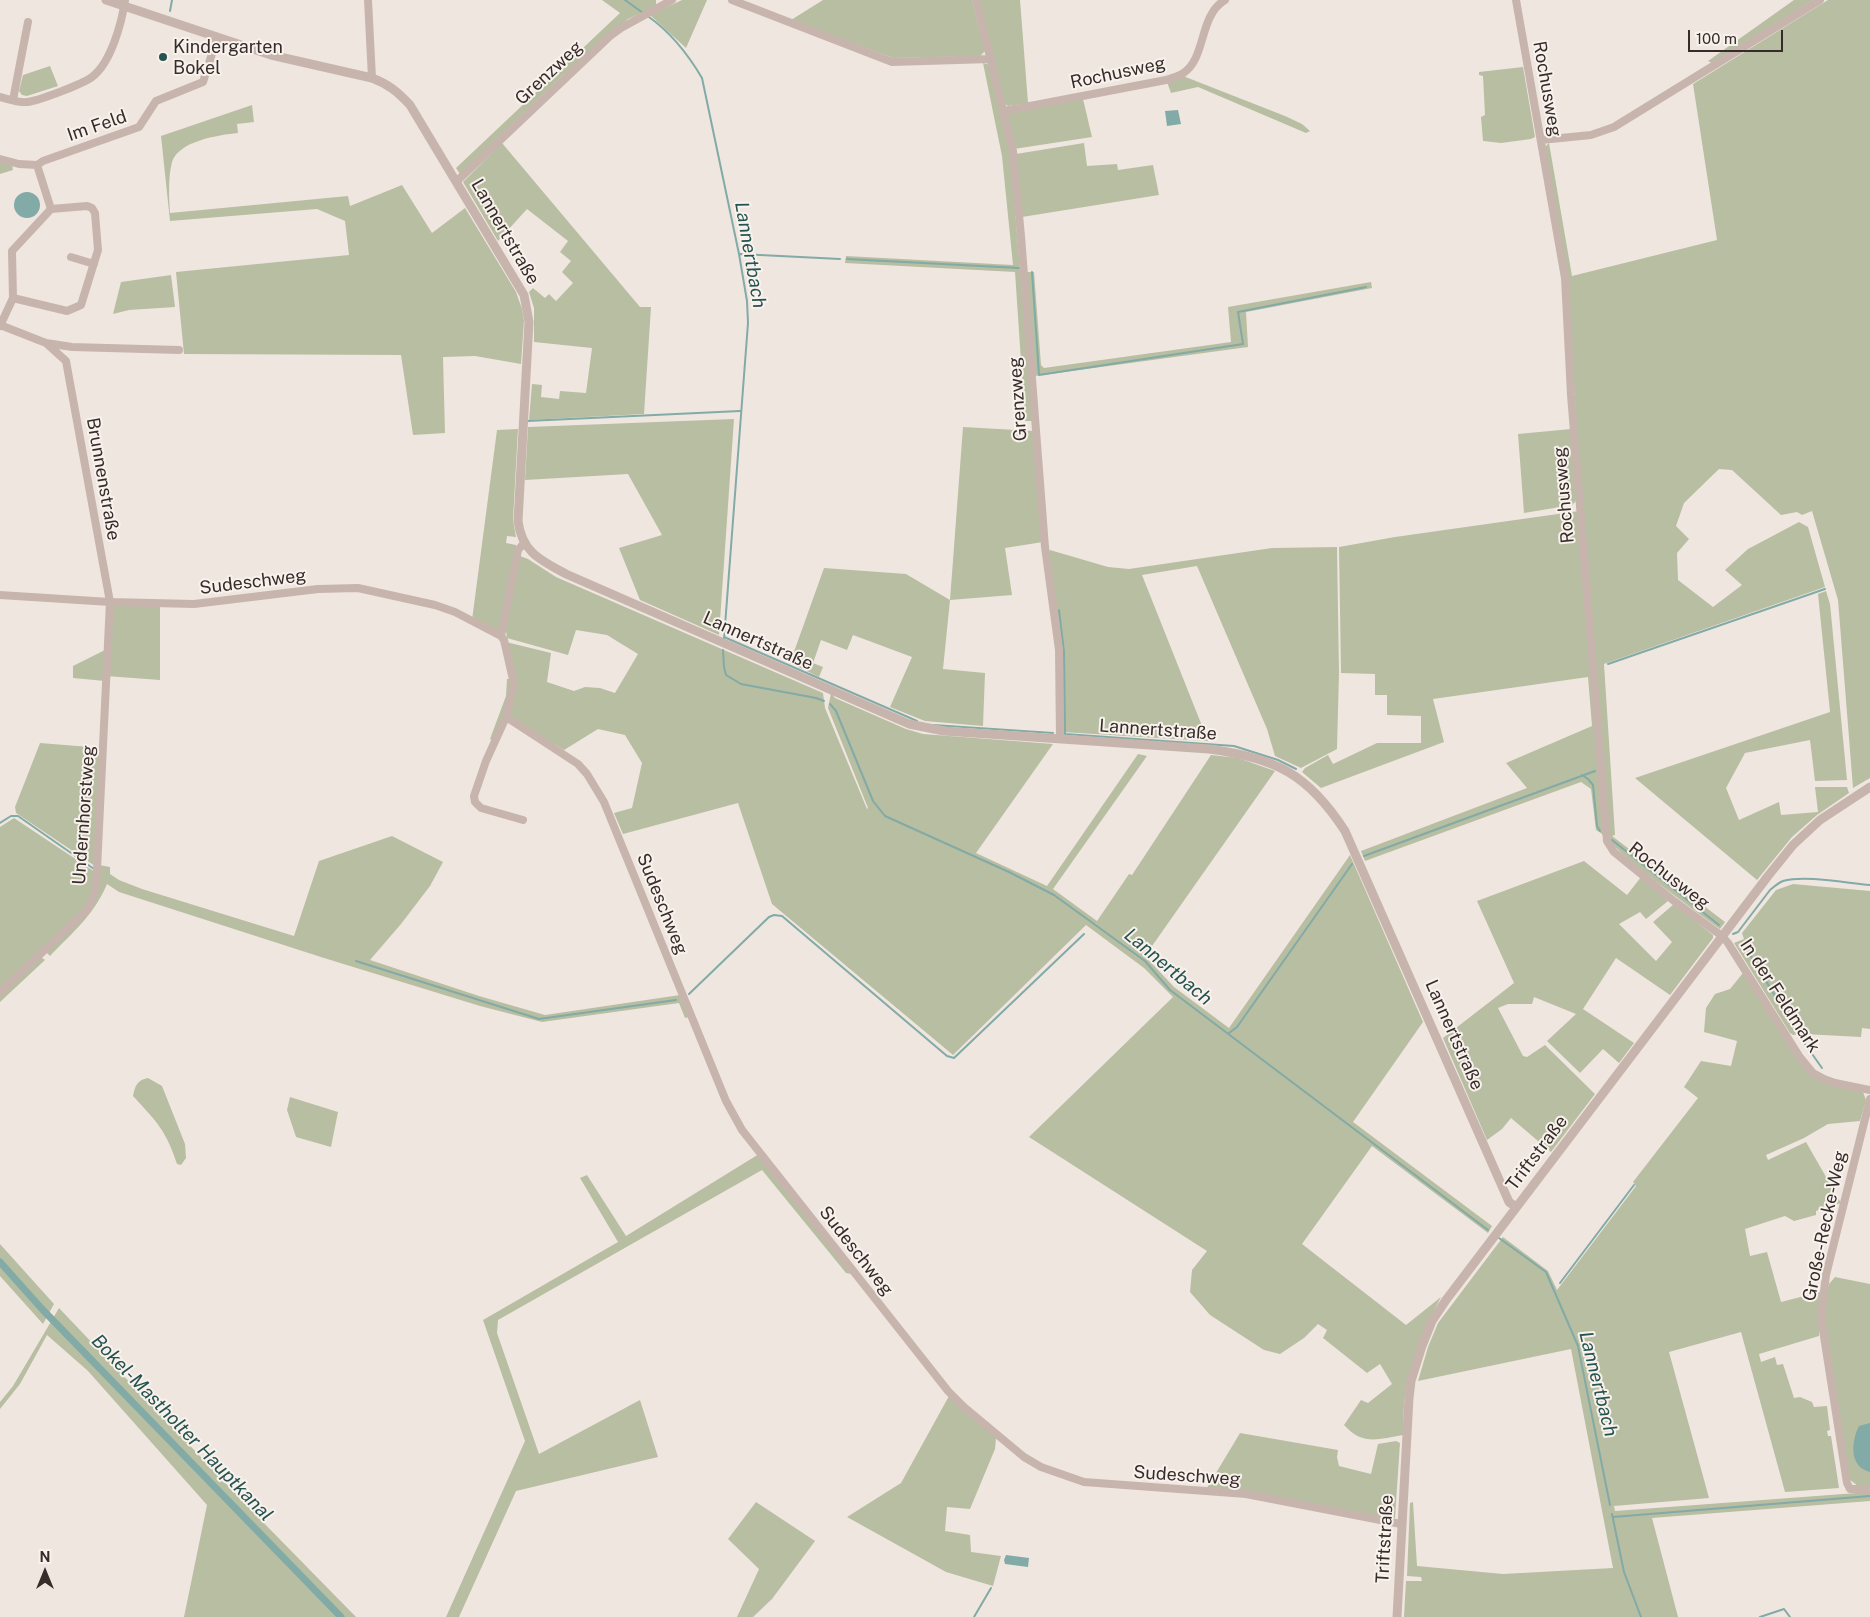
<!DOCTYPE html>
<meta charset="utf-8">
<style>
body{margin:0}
#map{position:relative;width:1870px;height:1617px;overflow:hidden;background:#f0e6e0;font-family:"Public Sans",sans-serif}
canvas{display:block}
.north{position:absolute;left:20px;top:1547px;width:50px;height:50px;-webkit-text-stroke:4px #f8f1ec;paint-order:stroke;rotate:0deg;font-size:14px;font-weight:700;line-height:20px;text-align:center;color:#362d2b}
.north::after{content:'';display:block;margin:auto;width:18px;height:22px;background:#362d2b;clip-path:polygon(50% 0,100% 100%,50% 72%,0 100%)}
.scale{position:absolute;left:1688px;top:30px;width:95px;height:22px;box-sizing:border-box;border:2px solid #362d2b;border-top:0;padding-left:6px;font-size:15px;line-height:18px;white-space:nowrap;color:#362d2b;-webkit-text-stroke:4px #f8f1ec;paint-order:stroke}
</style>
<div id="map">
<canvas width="1870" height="1617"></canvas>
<div class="north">N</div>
<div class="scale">100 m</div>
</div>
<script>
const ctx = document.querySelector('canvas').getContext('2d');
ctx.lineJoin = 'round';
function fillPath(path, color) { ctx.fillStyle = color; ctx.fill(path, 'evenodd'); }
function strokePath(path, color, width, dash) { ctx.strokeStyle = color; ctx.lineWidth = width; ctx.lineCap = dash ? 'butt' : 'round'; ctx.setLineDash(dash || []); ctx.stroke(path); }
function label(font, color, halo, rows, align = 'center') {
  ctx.font = font + ' "Public Sans",sans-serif'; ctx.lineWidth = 4; ctx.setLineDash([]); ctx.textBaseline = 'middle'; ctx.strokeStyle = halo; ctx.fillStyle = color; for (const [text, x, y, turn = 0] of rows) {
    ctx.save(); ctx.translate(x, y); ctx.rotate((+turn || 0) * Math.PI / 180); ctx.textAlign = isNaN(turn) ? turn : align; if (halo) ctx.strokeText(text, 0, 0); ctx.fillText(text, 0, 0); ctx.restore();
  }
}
const green = new Path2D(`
 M 602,0 L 656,0 L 656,6 L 628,19 L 562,76 L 460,174 L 456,168 L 620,13 Z
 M 682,0 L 707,0 L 686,48 L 650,15 Z
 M 823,0 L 972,0 L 985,51 L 980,56 L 893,58 L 791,20 Z
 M 979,0 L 1020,0 L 1028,103 L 1008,106 L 1003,103 Z
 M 1794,0 L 1813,0 L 1712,63 L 1708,61 Z
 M 1828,0 L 1870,0 L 1870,778 L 1853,788 L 1838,600 L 1812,511 L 1802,515 L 1797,512 L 1781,515 L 1732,470 L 1719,469 L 1684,503 L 1676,526 L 1689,539 L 1677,553 L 1678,580 L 1713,607 L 1742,585 L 1725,570 L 1748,549 L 1799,522 L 1808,527 L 1825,587 L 1604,664 L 1615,835 L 1612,836 L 1725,922 L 1720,929 C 1688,906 1657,883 1627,858 C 1616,849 1608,837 1596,830 L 1591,789 L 1581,782 L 1365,861 L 1361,851 L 1527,788 L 1506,763 L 1592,726 L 1588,677 L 1433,699 L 1444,742 L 1321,788 L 1302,772 L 1305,768 L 1328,755 L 1333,764 L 1377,743 L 1421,743 L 1421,716 L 1387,715 L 1387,695 L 1375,695 L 1375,674 L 1341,673 L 1339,547 L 1395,537 L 1579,511 L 1584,520 L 1571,347 L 1545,147 L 1549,143 L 1572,276 L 1717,240 L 1693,84 Z
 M 983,63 L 990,65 L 1010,152 L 1033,421 L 1025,421 L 1015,272 L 845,263 L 846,256 L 1013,265 L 1002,156 Z
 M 50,66 L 58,86 L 27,96 L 22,95 L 19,91 L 23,75 Z
 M 1523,67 L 1535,137 L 1531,139 L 1501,143 L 1483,141 L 1481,117 L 1485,115 L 1483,76 L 1479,75 L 1479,72 Z
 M 1183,76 L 1285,116 L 1302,124 L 1310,131 L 1306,133 L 1198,87 L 1171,93 L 1167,82 Z
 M 1083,99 L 1092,137 L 1014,149 L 1006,117 L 1008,112 Z
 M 252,105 L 254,122 L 237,124 L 238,133 C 218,135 179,141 172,162 C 168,177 169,198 170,213 L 348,196 L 350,206 L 402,185 L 432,233 L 465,208 L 516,292 L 522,309 L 524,321 L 521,364 L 475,356 L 443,357 L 445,433 L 413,435 L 401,355 L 184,354 L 176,272 L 349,255 L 345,221 L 317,209 L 170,221 L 161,136 Z
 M 502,143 L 640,307 L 651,307 L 644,414 L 529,420 L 532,384 L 542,385 L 541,397 L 559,399 L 560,391 L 586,393 L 592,348 L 534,342 L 534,308 L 529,292 L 533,288 L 545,298 L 549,294 L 556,301 L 573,283 L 562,272 L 571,261 L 560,252 L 568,241 L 527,209 L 498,241 L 463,182 Z
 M 1084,143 L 1087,166 L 1117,164 L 1118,170 L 1153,165 L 1159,195 L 1022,217 L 1016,154 Z
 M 0,163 L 12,165 L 13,170 L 0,174 Z
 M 1027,272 L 1034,272 L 1041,365 L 1044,368 L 1231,342 L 1228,307 L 1371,282 L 1372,288 L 1246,312 L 1248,347 L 1035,376 Z
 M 171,275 L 175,307 L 129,310 L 113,314 L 121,282 Z
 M 734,419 L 719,635 L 640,600 L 619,548 L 662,535 L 628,474 L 525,480 L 528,427 Z
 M 963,427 L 1034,431 L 1043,542 L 1005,548 L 1012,595 L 950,600 L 943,669 L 985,673 L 983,726 L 925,721 L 890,707 L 912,657 L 853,635 L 847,650 L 821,640 L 813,663 L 823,667 L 819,677 L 790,663 L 824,568 L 906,574 L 950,600 Z
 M 518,429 L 513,520 L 516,537 L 507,536 L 506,543 L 516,545 L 516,551 L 500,629 L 494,631 L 472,620 L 497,430 Z
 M 1571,429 L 1576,501 L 1572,505 L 1524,513 L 1518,434 Z
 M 1337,547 L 1339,672 L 1337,749 L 1301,768 L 1275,756 L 1267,729 L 1197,566 L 1142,575 L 1208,741 L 1062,732 L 1048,553 L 1050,550 L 1108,567 L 1129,569 L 1272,548 Z
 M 520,556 L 528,559 L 556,577 L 823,693 L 825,708 L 867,809 L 868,808 L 828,708 L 831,693 L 835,698 L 906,729 L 923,734 L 1053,744 L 976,853 L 1047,886 L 1138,754 L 1147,756 L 1053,889 L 1097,921 L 1129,874 L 1132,875 L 1211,755 L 1238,758 L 1275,771 L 1145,956 L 1174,987 L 1229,1028 L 1350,855 L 1423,1022 L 1353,1122 L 1492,1226 L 1488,1233 L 1372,1146 L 1302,1244 L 1406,1325 L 1441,1297 C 1426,1325 1409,1365 1405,1396 C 1403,1408 1404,1422 1403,1435 C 1378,1439 1363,1446 1344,1425 L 1361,1400 L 1368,1403 L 1392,1384 L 1380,1364 L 1367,1373 L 1323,1338 L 1327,1330 L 1318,1324 L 1304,1338 L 1280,1354 L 1264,1350 L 1210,1315 L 1190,1292 L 1192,1270 L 1207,1251 L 1029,1137 L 1173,997 L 1144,968 L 1086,925 L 953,1055 L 772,904 L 738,803 L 623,834 L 614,813 L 632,808 L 642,763 L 625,735 L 598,729 L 564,750 L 510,718 L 509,713 L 513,698 L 506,642 L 551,653 L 547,682 L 574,691 L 585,687 L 600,688 L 615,693 L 638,654 L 607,635 L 576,630 L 568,655 L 507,638 L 505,625 Z
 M 1826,591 L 1830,604 L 1847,780 L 1815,781 L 1810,740 L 1745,753 L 1726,788 L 1739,820 L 1779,802 L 1781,815 L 1818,812 L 1815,787 L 1847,787 L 1849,793 L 1817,815 L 1792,837 L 1757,880 L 1635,778 L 1830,712 L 1818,594 Z
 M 111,603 L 160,605 L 160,680 L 106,676 L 105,681 L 73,678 L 73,666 L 107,649 Z
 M 507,679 L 512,679 L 510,699 L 494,741 L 490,739 L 506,696 Z
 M 40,743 L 102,748 L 95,866 L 16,813 L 15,807 Z
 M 14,818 L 95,872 L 95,888 L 87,907 L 0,990 L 0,827 Z
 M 392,836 L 443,862 L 430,886 L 401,924 L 370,960 L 479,996 L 545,1015 L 680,995 L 689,1017 L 685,1018 L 679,1003 L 542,1022 L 480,1006 L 324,958 L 119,892 L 107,884 C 94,915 73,932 50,956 L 46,952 L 89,909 L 99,865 L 110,867 L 110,874 L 119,880 L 142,889 L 294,936 L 319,861 Z
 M 1584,861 L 1627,895 L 1641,877 L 1668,901 L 1646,919 L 1640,912 L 1619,924 L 1656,961 L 1672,942 L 1653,922 L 1674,904 L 1713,935 L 1713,938 L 1670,995 L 1616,958 L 1583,1009 L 1634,1043 L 1619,1063 L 1603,1049 L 1580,1073 L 1547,1041 L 1576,1014 L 1534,997 L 1532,1004 L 1508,1004 L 1498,1008 L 1523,1056 L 1527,1057 L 1545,1045 L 1595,1094 L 1551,1152 L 1511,1118 L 1502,1129 L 1487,1140 L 1443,1038 L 1514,983 L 1477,901 Z
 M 1793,884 L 1870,891 L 1870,1029 L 1862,1028 L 1861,1037 L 1804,1034 L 1793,1035 L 1790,1033 L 1734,943 L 1744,939 L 1742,933 L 1776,890 Z
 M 39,956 L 45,960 L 0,1002 L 0,994 Z
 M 1743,973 L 1810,1075 L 1863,1092 L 1866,1100 L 1860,1121 L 1828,1124 L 1804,1138 L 1766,1155 L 1768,1160 L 1806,1142 L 1841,1203 L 1816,1211 L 1816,1215 L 1794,1221 L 1785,1216 L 1745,1229 L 1750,1256 L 1767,1252 L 1781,1302 L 1820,1292 L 1819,1336 L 1759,1354 L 1761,1362 L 1775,1357 L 1777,1365 L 1783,1364 L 1794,1398 L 1800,1397 L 1812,1402 L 1814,1407 L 1827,1406 L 1830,1430 L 1827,1431 L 1828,1436 L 1831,1436 L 1839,1488 L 1785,1492 L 1741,1332 L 1669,1352 L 1709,1498 L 1614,1506 L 1615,1511 L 1870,1492 L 1870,1501 L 1652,1518 L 1678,1617 L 1404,1617 L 1406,1581 L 1422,1581 L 1421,1577 L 1407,1576 L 1410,1503 L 1413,1502 L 1417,1566 L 1503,1574 L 1613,1568 L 1571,1349 L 1418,1381 L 1428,1347 L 1438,1323 L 1503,1237 L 1548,1271 L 1557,1290 L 1636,1186 L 1633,1182 L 1698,1098 L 1684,1087 L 1701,1061 L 1731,1066 L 1737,1041 L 1704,1032 L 1706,1008 L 1715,994 L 1730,989 Z
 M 148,1078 L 162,1086 L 185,1144 L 186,1158 L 181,1165 L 177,1164 C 166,1130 156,1121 133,1096 C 135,1086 137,1080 148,1078 Z
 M 290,1097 L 338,1112 L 331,1147 L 296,1137 L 287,1110 Z
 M 759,1154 L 851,1274 L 846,1273 L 762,1170 L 498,1320 L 497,1333 L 539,1454 L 640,1400 L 658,1457 L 516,1491 L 459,1617 L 446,1617 L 525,1441 L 483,1320 L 618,1242 L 580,1178 L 587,1175 L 626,1236 Z
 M 0,1244 L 54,1304 L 43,1324 L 0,1276 Z
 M 1835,1277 L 1870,1284 L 1870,1485 L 1858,1486 L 1849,1479 L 1825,1326 L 1826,1294 L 1829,1284 Z
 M 59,1308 L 255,1514 L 356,1617 L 343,1617 L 220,1490 L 218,1493 L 339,1617 L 184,1617 L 207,1505 L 88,1371 L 47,1335 L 20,1384 L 0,1409 L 0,1402 L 13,1386 Z
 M 949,1396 L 996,1438 L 995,1449 L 970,1509 L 947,1507 L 945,1531 L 970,1535 L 971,1552 L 1001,1556 L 993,1586 L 946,1572 L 847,1517 L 901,1483 Z
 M 1240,1433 L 1338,1450 L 1337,1457 L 1339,1466 L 1371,1474 L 1378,1444 L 1396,1441 L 1400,1443 L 1395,1518 L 1392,1519 L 1207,1488 Z
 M 756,1502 L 815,1541 L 772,1599 L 753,1617 L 737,1617 L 759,1569 L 728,1539 Z`);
const water = new Path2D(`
 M 1178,110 L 1181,124 L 1167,126 L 1165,111 Z
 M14 205a13 13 0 1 1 26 0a13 13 0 1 1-26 0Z
 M 1870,1423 L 1870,1472 C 1849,1467 1851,1442 1859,1426 Z
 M 1006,1555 L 1029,1558 L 1028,1567 L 1005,1564 L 1004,1560 Z`);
const stream = new Path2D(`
 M 625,0 L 643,13
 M 170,11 L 172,0
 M 649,17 C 670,32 689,56 702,78 L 739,254 L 747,301 L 748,323 L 724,639
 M 740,254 L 840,259
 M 847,259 L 1019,268
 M 1032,272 L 1039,375 L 1243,344 L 1238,312 L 1366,287
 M 527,420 L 527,421 L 740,411
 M 1059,610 L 1064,652 L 1065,734 L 1234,746 L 1278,760 L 1296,769
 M 724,637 L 917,721
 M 723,650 L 724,667 L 726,675 L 741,684 L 816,698 L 824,701
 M 1608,664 L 1825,589
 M 830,704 L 836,711 L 873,801 L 885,816 L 1009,872 L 1054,895 L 1145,961 L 1170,990 L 1488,1230
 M 933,725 L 1053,733
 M 1582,775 L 1588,779 L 1593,785 L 1597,826 L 1600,831
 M 0,823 L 11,816 L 18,816 L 94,869
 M 1612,840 L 1719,925
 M 1364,856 L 1595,771
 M 1733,934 L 1738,932 L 1770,890 C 1775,886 1778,883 1783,881 C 1805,875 1846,883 1870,885
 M 1742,942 L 1801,1038
 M 356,961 L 539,1019 L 676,1000
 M 689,994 L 769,917 L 774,915 L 782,916 L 947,1056 L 954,1058 L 1084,934
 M 1229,1033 L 1237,1027 L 1352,864
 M 1805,1044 L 1822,1068
 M 1499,1238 L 1546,1272 L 1578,1346 L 1610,1505
 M 1560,1283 L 1634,1185
 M 1612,1514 L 1624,1572 L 1641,1617
 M 1613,1517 L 1870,1496
 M 974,1617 L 991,1588
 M 1760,1617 L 1784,1609 L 1790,1617`);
const canal = new Path2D(`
 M 0,1262 L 42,1309 L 341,1617`);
const minor = new Path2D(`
 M 368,0 L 372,78
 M 732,0 L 892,62 L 991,59
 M 976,0 L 1013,151 L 1021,236 L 1045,547 L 1059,650 L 1060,739
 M 1516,0 L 1565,278 L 1571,395 L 1607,841 L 1614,852 L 1674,901 L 1722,936 L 1728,943 L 1799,1056 L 1813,1073 L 1824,1079 L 1835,1083 L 1870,1090
 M 0,97 C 8,99 18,103 27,102 C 38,101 83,84 92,77 C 111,63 122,22 125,0
 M 13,100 L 28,22
 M 1004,111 L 1166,80 C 1171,78 1177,77 1182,74 C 1207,59 1198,16 1225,0
 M 1541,140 L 1591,135 L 1614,127 L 1820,0
 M 0,159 L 19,164 L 37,165 L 43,161 L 139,127 L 156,101 L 203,82 L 217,38
 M 457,181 L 610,36 L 621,28 L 672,0
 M 71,257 L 94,264
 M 13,298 L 12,251 L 51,209 L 37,165
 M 0,325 L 46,343 L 72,347 L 179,350
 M 0,326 L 13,298 L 67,311 L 81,305 L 98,250 L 95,213 L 92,208 L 87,206 L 51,209
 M 0,595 L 110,602 L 194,604 L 318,589 L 358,588 L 435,605 L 455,612 L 501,636 L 504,640 L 514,684 L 506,717 L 578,764 L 587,774 L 604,802 L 726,1101 L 742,1130 L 948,1391 L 964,1407 L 1024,1457 L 1041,1467 L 1084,1482 L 1246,1494 L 1401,1524
 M 501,636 L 518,550 L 524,543
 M 506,717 L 486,761 L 474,796 L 475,802 L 481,808 L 523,820
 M 0,992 L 88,909 L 96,889 L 110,602 L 66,361 L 46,343
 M 1870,1099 L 1826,1275 L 1822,1308 L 1822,1324 L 1847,1483 L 1850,1489 L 1870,1489`);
const tertiary = new Path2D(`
 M 106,0 L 271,55 L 372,78 C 388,84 398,92 410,105 L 524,295 L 529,322 L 518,521 C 522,552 540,560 566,574 L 909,724 L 944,731 L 1209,749 C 1276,758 1308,774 1345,831 L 1509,1202 L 1516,1207
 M 1397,1617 L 1409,1398 L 1411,1381 L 1422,1346 L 1432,1321 L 1446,1300 L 1768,876 L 1793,845 L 1820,820 L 1870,787`);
const markers = [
 [163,57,5,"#255350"]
];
const poiNames = [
 ["Kindergarten",173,47],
 ["Bokel",173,68]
];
const streetNames = [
 ["Grenzweg",549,73,-43],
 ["Rochusweg",1118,73,-12],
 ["Rochusweg",1547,89,80],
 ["Im Feld",97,126,-19],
 ["Lannertstraße",505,232,60],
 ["Grenzweg",1018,399,-94],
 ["Brunnenstraße",103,479,80],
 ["Rochusweg",1564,495,-95],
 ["Sudeschweg",253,582,-7],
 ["Lannertstraße",758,641,24],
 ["Lannertstraße",1158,730,4],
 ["Undernhorstweg",84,815,-86],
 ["Rochusweg",1669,876,38],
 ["Sudeschweg",662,904,68],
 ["In der Feldmark",1780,996,57],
 ["Lannertstraße",1454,1035,66],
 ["Triftstraße",1537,1153,-53],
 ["Große-Recke-Weg",1825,1226,-78],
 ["Sudeschweg",856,1251,52],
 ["Sudeschweg",1187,1476,4],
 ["Triftstraße",1385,1539,-87]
];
const waterNames = [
 ["Lannertbach",750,255,80],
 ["Lannertbach",1168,967,40],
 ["Lannertbach",1598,1384,76],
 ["Bokel-Mastholter Hauptkanal",182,1428,46]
];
fillPath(green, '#b8bea1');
fillPath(water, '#82aaa6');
strokePath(stream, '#82aaa6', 2);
strokePath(canal, '#82aaa6', 7);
strokePath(minor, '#c7b5ad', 8);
strokePath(tertiary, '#c7b5ad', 9);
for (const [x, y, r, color] of markers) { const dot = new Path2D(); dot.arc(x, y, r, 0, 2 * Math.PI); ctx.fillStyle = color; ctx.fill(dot); strokePath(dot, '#f8f1ec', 2); }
label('18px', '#362d2b', '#f8f1ec', poiNames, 'left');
label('18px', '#362d2b', '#f8f1ec', streetNames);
label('italic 19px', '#255350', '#f8f1ec', waterNames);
</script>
